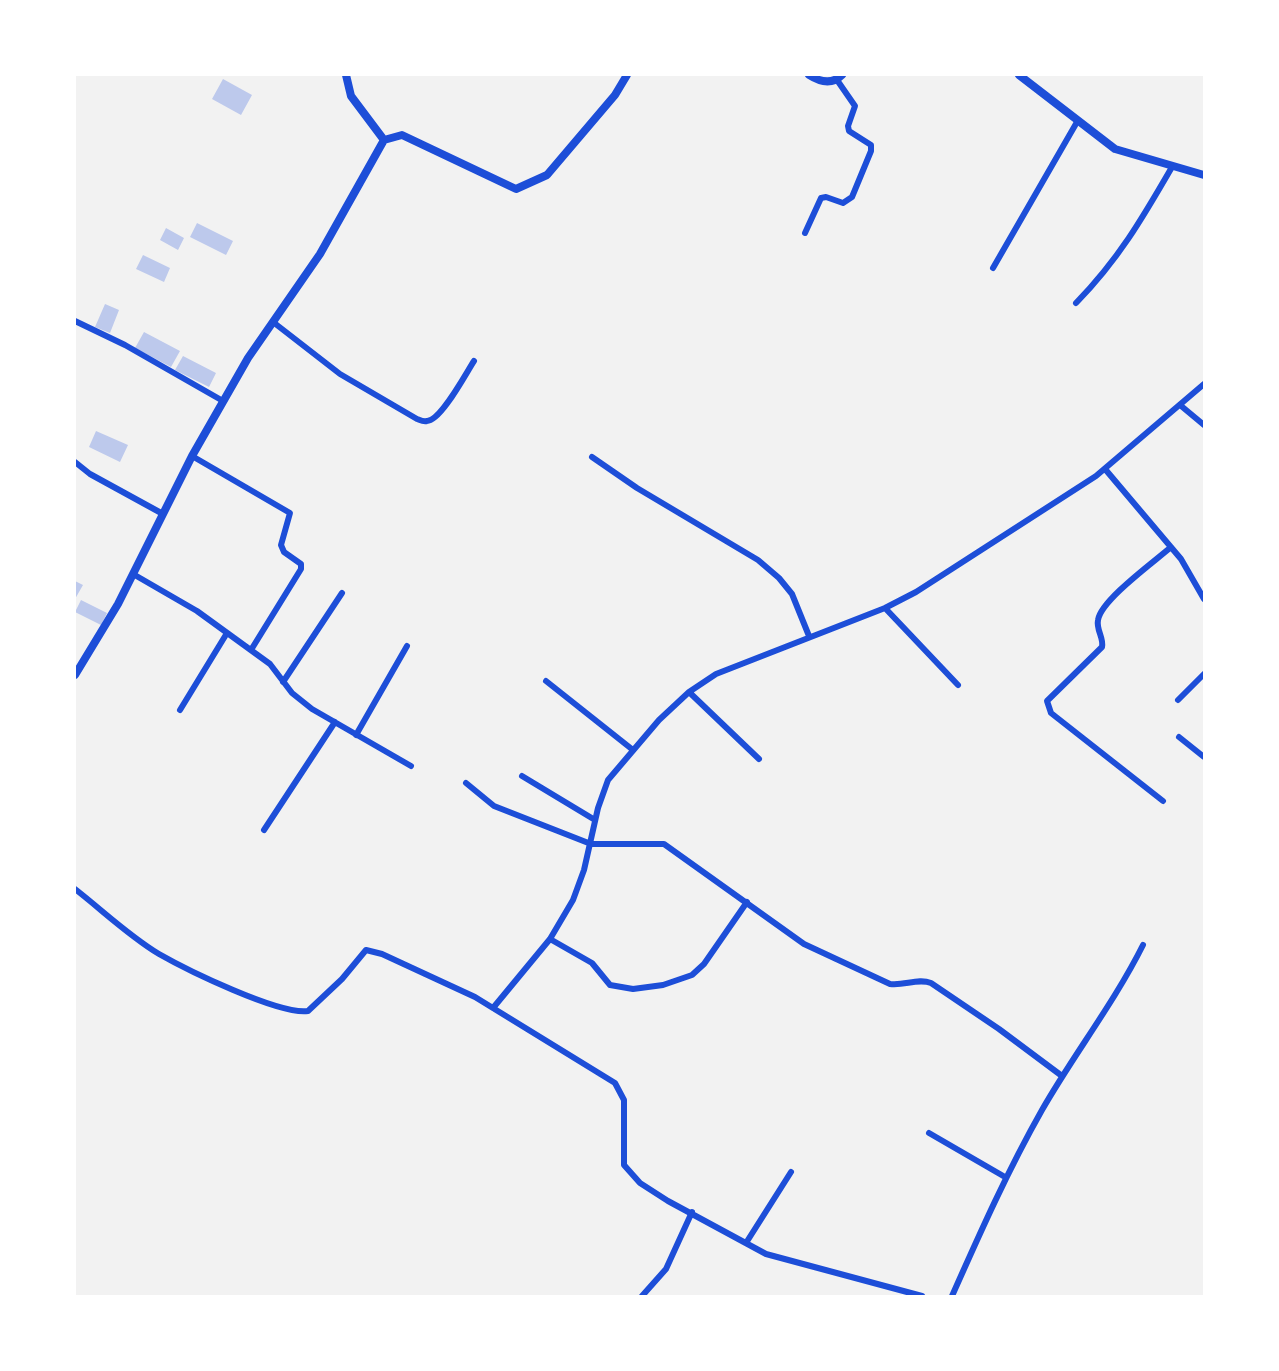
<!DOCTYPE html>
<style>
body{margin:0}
#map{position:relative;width:1279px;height:1371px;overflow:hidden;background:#f2f2f2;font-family:"Archivo Narrow",sans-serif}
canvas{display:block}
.frame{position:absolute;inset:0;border:76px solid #fff;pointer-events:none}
</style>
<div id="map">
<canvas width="1279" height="1371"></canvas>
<div class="frame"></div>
</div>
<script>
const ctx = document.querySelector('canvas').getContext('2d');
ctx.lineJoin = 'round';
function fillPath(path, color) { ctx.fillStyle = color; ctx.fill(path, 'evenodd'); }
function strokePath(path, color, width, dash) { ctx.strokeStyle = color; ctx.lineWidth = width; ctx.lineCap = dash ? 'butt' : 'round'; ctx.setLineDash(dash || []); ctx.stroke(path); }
const building = new Path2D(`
 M 223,79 L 252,95 L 241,115 L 212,99 Z
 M 197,223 L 233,241 L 226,255 L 190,237 Z
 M 166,228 L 184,238 L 178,250 L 160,240 Z
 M 143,255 L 170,268 L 164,282 L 136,269 Z
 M 105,304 L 119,310 L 110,333 L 95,327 Z
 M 144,332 L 180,351 L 171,367 L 135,348 Z
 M 183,356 L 216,373 L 209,387 L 175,370 Z
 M 96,431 L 128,445 L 120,462 L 89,447 Z
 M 75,581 L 83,585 L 75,599 Z
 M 81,600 L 107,613 L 101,625 L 75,612 Z`);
const minor = new Path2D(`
 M 805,233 L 821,198 L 826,197 L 843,203 L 852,197 L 871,151 L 871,145 L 849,131 L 848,126 L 855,106 L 837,80
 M 993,268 L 1077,122
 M 1076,303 C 1118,260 1142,219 1172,167
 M 75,321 L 125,345 L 223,401
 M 273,322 L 340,374 L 417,419 C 420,420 423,422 427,421 C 441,421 466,373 474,361
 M 1180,405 L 1204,425
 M 192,456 L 290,513 L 281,545 L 284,552 L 301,564 L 301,569 L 251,650
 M 592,457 L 637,488 L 758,560 L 779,578 L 792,594 L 809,636
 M 75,462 L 90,474 L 163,514
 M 1105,469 L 1181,559 L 1204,599
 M 133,574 L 197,611 L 270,664 L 292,693 L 312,709 L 411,766
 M 885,608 L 958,685
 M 546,681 L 633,750
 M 283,682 L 342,593
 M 689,692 L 759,759
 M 1178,700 L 1204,674
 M 180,710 L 227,633
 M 356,735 L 407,646
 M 1179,737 L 1204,757
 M 522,776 L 595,820
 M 466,783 L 494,806 L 591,844 L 664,844 L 804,944 L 890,984 C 904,986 918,978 931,983 L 999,1029 L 1062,1076
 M 1163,801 L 1051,713 L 1047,701 L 1102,647 C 1104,638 1096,630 1098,620 C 1101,600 1154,562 1171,547
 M 264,830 L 335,722
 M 75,889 C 102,910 129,936 159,954 C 187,970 279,1015 308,1011 L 342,979 L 366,950 L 382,954 L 475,997 L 615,1083 L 624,1100 L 624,1165 L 640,1183 L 668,1201 L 766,1254 L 922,1296
 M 550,939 L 592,963 L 610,985 L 633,989 L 663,985 L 692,975 L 704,964 L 747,902
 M 493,1008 L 550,939 L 573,900 L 584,870 L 598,808 L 608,780 L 659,720 L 689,692 L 716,674 L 885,608 L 916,592 L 1096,476 L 1204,384
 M 929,1133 L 1005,1177
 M 746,1243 L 791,1172
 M 642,1296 L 666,1269 L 692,1212
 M 952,1296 C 980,1233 1008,1170 1042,1110 C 1074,1054 1114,1003 1143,945`);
const tertiary = new Path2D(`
 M 346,75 L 351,96 L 384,140
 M 809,75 C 820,82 832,85 842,75
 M 1019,75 L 1115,149 L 1204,175
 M 75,675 L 118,604 L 192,456 L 248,358 L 320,254 L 384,140 L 402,135 L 516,189 L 547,175 L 615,95 L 627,75`);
fillPath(building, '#bdc9ec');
strokePath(minor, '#1d4ed8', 6);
strokePath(tertiary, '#1d4ed8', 8);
</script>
